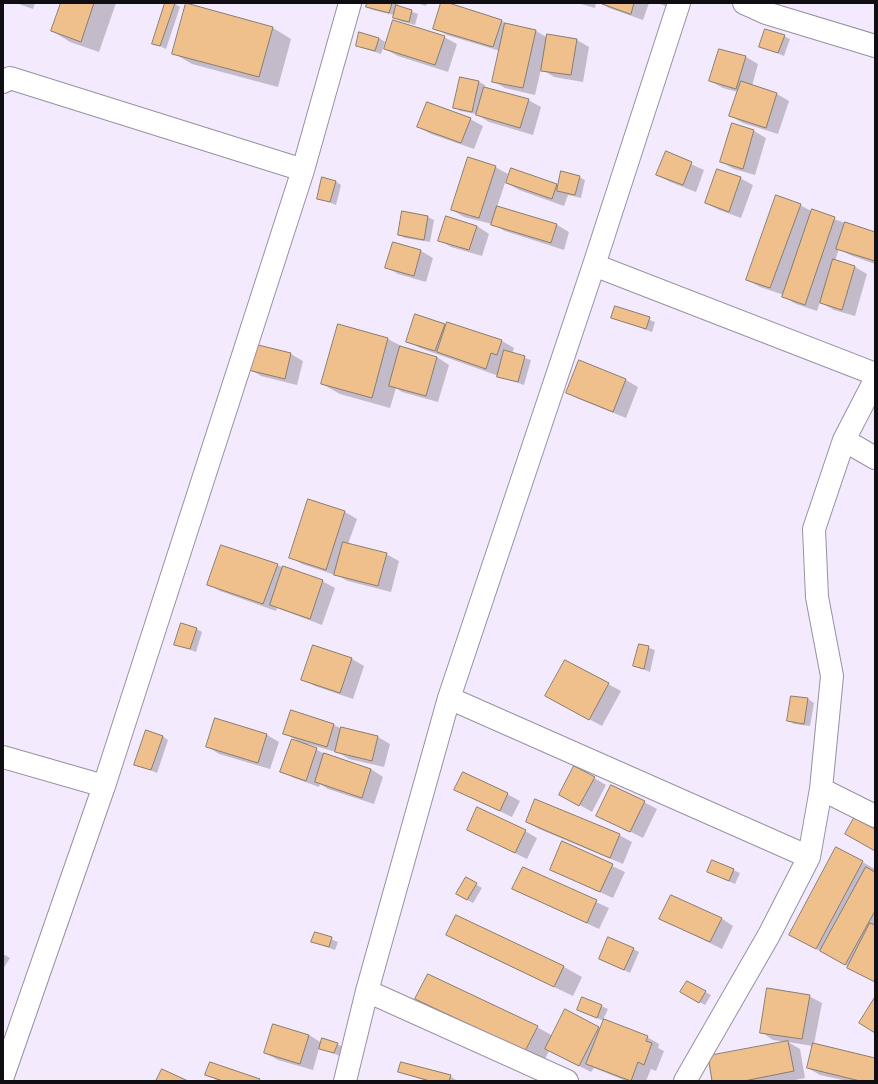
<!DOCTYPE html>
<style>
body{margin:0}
#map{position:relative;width:878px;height:1084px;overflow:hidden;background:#f4eafd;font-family:"Playfair Display",serif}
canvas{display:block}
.frame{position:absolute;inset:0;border:4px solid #100d13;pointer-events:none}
</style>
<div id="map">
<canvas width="878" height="1084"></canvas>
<div class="frame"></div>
</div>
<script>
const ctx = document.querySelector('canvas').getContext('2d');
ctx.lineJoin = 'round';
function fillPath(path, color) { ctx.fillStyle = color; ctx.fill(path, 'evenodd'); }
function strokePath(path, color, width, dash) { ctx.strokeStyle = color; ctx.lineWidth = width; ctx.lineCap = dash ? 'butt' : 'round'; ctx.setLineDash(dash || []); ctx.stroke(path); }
const shadow = new Path2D(`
 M 16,3 L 35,3 L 33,9 Z
 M 62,3 L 116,3 L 99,52 L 70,42 L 52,31 Z
 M 166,3 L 174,3 L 180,7 L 166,49 L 153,43 Z
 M 368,3 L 398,3 L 397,6 L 418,14 L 415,25 L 400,21 L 394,17 L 394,15 L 373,10 L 367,7 Z
 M 417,3 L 427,3 L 426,6 Z
 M 443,3 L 502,21 L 510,26 L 536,31 L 548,38 L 577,40 L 589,47 L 583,82 L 554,77 L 541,69 L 535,95 L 505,88 L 493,81 L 500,51 L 447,35 L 435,28 Z
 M 577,3 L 596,3 L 595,8 Z
 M 600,3 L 649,3 L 643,20 L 609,8 Z
 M 657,3 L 667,3 L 666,6 Z
 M 187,4 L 273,28 L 291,39 L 278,87 L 192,64 L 173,53 Z
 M 784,36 L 790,39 L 784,56 L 760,46 Z
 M 444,37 L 457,44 L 448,72 L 398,56 L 385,49 Z
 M 379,38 L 385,42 L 381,54 L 357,46 Z
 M 746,57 L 758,64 L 752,86 L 777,94 L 789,101 L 778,134 L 743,123 L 730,116 L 738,92 L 723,88 L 710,81 Z
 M 461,78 L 479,82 L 485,85 L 484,88 L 528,100 L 541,107 L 533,135 L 489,122 L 476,114 L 460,111 L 454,107 Z
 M 470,119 L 483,126 L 474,149 L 431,134 L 418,127 Z
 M 732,124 L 754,131 L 766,138 L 755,175 L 734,169 L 721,162 Z
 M 666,153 L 704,170 L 696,192 L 670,182 L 657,175 Z
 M 495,167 L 508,174 L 497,207 L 557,225 L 569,232 L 564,250 L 505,231 L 492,224 L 464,217 L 452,210 Z
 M 512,169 L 559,186 L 579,177 L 585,180 L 581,198 L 568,195 L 564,206 L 519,190 L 507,183 Z
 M 740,178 L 753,185 L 741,218 L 719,210 L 706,203 Z
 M 335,181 L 341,185 L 336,205 L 318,198 Z
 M 800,205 L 813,212 L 875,233 L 875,264 L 850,255 L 839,249 L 835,261 L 855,267 L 867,274 L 855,316 L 834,310 L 820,302 L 817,311 L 796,304 L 784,297 L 784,295 L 760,287 L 747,280 Z
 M 428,217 L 434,220 L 430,242 L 405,238 L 399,235 Z
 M 477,226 L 489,234 L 482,256 L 451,247 L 439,240 Z
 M 393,243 L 421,251 L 433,258 L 426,282 L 398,274 L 386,267 Z
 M 615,307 L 655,322 L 652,332 L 612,317 Z
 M 448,323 L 502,341 L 514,348 L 512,354 L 531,360 L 524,385 L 420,348 L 407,341 L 444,325 L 447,326 Z
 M 338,325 L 388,339 L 405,348 L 437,357 L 449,365 L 438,402 L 402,392 L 396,388 L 390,408 L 340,394 L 322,384 Z
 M 255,345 L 291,354 L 303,361 L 297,385 L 261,376 L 249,369 Z
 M 579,362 L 626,380 L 638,387 L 626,418 L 579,399 L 567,392 Z
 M 345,512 L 357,519 L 348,544 L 386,554 L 399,561 L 391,592 L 348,581 L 338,576 L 302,564 L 290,557 Z
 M 277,565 L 322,581 L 335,588 L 322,625 L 277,608 L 276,611 L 220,591 L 208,584 Z
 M 197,629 L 202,632 L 196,652 L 175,644 Z
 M 640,645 L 655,650 L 650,672 L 634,666 Z
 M 352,659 L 364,666 L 353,699 L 315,686 L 302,679 Z
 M 608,684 L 621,691 L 602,726 L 559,703 Z
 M 808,699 L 814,703 L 810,726 L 794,724 L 788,720 Z
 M 291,711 L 334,725 L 342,729 L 378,737 L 390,744 L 384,767 L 349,759 L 339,753 L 308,744 L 307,745 L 329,756 L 371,769 L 383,777 L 374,804 L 328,789 L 320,784 L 319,787 L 294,778 L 282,771 L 298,741 L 285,733 Z
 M 216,719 L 267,735 L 279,742 L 270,769 L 219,754 L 207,746 Z
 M 162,736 L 168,740 L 157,773 L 136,764 Z
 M 594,778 L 606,785 L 592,812 L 573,801 Z
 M 507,794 L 520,801 L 512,817 L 468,796 Z
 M 644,802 L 657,809 L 643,838 L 597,815 Z
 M 527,822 L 619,835 L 632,842 L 623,864 L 539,829 Z
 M 468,830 L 525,831 L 537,838 L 527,859 Z
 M 563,843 L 625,872 L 613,898 L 551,870 Z
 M 837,848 L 875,869 L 875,981 L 809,945 Z
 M 713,861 L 740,873 L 735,884 L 708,872 Z
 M 523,868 L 609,908 L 599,929 L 513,889 Z
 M 466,878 L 482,888 L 473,903 L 457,894 Z
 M 456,916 L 564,967 L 582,977 L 573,996 L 465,945 L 447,935 Z
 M 721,918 L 733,926 L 722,949 L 661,919 Z
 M 316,933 L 338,942 L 335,950 L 313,942 Z
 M 633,949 L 639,952 L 630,973 L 600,959 Z
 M 3,954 L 10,958 L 3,969 Z
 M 687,982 L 711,995 L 705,1005 L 682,992 Z
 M 809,996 L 822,1003 L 814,1044 L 875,1059 L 875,1081 L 847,1081 L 820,1075 L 808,1068 L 813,1046 L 788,1042 L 800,1049 L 805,1078 L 790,1081 L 713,1081 L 787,1042 L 773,1040 L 761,1032 Z
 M 583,998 L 608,1009 L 603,1020 L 647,1037 L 659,1044 L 658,1048 L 664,1051 L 656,1071 L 651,1069 L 646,1081 L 626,1081 L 594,1068 L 591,1072 L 549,1051 L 544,1061 L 435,1009 L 417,999 L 537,1027 L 553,1036 L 565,1011 L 601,1029 L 604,1021 L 584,1013 Z
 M 309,1035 L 322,1043 L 337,1044 L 343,1047 L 340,1056 L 319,1048 L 313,1070 L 278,1060 L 265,1053 Z
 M 399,1072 L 450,1076 L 456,1080 L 456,1081 L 427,1081 Z
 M 206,1074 L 259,1080 L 261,1081 L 218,1081 Z`);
const building = new Path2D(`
 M 61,3 L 94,3 L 81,42 L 51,31 Z
 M 165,3 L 175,3 L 160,46 L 152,44 Z
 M 186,3 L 273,27 L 259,77 L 172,54 Z
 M 367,3 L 392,3 L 389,13 L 366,7 Z
 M 441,3 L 449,3 L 502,20 L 493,47 L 433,29 Z
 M 600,3 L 634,3 L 631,14 Z
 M 396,5 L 412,10 L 409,22 L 393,18 Z
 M 393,20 L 445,36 L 435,65 L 384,49 Z
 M 505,23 L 536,30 L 523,88 L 492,82 Z
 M 765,29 L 785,35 L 778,53 L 759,47 Z
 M 359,32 L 379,38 L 375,51 L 356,46 Z
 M 547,34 L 577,39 L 571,75 L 541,71 Z
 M 719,49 L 746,56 L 736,89 L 709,81 Z
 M 460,77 L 479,81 L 472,112 L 453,108 Z
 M 741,81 L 777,93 L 766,128 L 729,116 Z
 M 484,87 L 529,99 L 520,128 L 476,115 Z
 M 427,102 L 471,118 L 461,143 L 417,127 Z
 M 732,123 L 754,130 L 743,169 L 720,162 Z
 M 666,151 L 692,162 L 683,185 L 656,175 Z
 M 468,157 L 496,166 L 479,218 L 451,210 Z
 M 511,168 L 557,184 L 552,199 L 506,183 Z
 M 717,169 L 741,177 L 729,212 L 705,203 Z
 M 561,171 L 580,176 L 575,195 L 557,191 Z
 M 322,177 L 336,181 L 330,202 L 317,199 Z
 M 776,195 L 801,204 L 770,288 L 746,280 Z
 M 497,206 L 557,224 L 551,243 L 491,225 Z
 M 812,209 L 835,217 L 805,305 L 782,297 Z
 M 402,211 L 428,216 L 424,240 L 398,235 Z
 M 446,216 L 477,226 L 469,250 L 438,241 Z
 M 845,222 L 875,232 L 875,261 L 836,249 Z
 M 393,242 L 421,250 L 414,276 L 385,268 Z
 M 833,259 L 855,266 L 842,310 L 820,303 Z
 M 615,306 L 650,317 L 646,329 L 611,318 Z
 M 415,314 L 445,324 L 435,351 L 406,342 Z
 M 447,322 L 502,340 L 497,355 L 491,353 L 486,369 L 437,352 Z
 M 338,324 L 388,338 L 372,398 L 321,384 Z
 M 254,344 L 291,353 L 285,379 L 248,370 Z
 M 400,346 L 437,357 L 426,396 L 389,386 Z
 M 504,350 L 525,356 L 518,382 L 497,377 Z
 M 579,360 L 626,379 L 613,412 L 566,393 Z
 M 308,499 L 345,511 L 326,570 L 289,558 Z
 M 343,542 L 387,553 L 378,586 L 334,575 Z
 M 221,545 L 278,564 L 263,604 L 207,585 Z
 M 283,566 L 323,580 L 310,619 L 270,605 Z
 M 181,623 L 197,628 L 190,649 L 174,645 Z
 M 639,644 L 649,646 L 644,669 L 633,666 Z
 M 313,645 L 352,658 L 340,693 L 301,680 Z
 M 565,660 L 609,683 L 589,720 L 545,696 Z
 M 791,696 L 808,698 L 804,724 L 787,721 Z
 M 291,710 L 334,724 L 327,747 L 283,734 Z
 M 215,718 L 267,734 L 258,763 L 206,747 Z
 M 341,727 L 378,736 L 372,761 L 335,752 Z
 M 146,730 L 163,736 L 151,770 L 134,765 Z
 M 292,739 L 317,748 L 306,781 L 280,772 Z
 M 324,753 L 371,769 L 362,798 L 315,782 Z
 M 574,766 L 595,777 L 579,806 L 559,795 Z
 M 463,772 L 508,793 L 500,811 L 454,790 Z
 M 611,785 L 645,801 L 630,832 L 596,816 Z
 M 535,799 L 620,834 L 610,858 L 526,822 Z
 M 477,807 L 526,830 L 515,853 L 467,830 Z
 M 854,818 L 875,829 L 875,851 L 845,834 Z
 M 562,841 L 613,864 L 600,892 L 550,870 Z
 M 836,847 L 863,861 L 816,949 L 789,935 Z
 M 712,860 L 734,869 L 729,881 L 707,872 Z
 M 523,867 L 597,900 L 587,923 L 512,889 Z
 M 866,867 L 875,872 L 875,911 L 845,965 L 820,951 Z
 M 466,877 L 477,883 L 467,900 L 456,894 Z
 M 671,895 L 722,918 L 710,942 L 659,919 Z
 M 456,915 L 564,966 L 554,987 L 446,935 Z
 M 870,923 L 875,925 L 875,982 L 847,968 Z
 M 315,932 L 332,937 L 329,947 L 311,942 Z
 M 608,937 L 634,948 L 624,970 L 599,959 Z
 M 428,974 L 538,1026 L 525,1051 L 415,999 Z
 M 687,981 L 706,991 L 699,1003 L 680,992 Z
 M 767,988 L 810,995 L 802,1039 L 760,1033 Z
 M 582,997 L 602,1005 L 597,1018 L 577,1010 Z
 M 875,997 L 875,1033 L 859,1023 Z
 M 565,1009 L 599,1027 L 579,1066 L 545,1049 Z
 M 604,1019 L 648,1036 L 646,1041 L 652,1043 L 644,1065 L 638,1062 L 631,1081 L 586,1064 Z
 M 273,1024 L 309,1035 L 300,1064 L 264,1053 Z
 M 322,1038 L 338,1043 L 334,1053 L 319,1049 Z
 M 788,1041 L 794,1071 L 744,1081 L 712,1081 L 708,1056 Z
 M 813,1043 L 875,1058 L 875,1081 L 860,1081 L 807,1068 Z
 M 210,1062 L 260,1079 L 259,1081 L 223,1081 L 205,1075 Z
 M 401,1062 L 451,1075 L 449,1081 L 430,1081 L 398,1072 Z
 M 162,1069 L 188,1081 L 156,1081 Z`);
const street = new Path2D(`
 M 744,3 L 766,13 L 875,46
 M 3,82 L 10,78 L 303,170
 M 594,265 L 875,374
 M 844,440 L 875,458
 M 449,698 L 809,857
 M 3,757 L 104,786
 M 821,789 L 875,816
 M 367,991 L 567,1081
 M 3,1076 L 104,786 L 303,170 L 350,3
 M 345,1081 L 367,991 L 449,698 L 594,265 L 679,3
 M 685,1081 L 769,935 L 809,857 L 821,789 L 832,676 L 817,597 L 814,529 L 844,440 L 875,380`);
fillPath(shadow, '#0003');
fillPath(building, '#efc08c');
strokePath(building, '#897c6d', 1);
strokePath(street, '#9990a1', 24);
strokePath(street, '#fff', 22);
</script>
